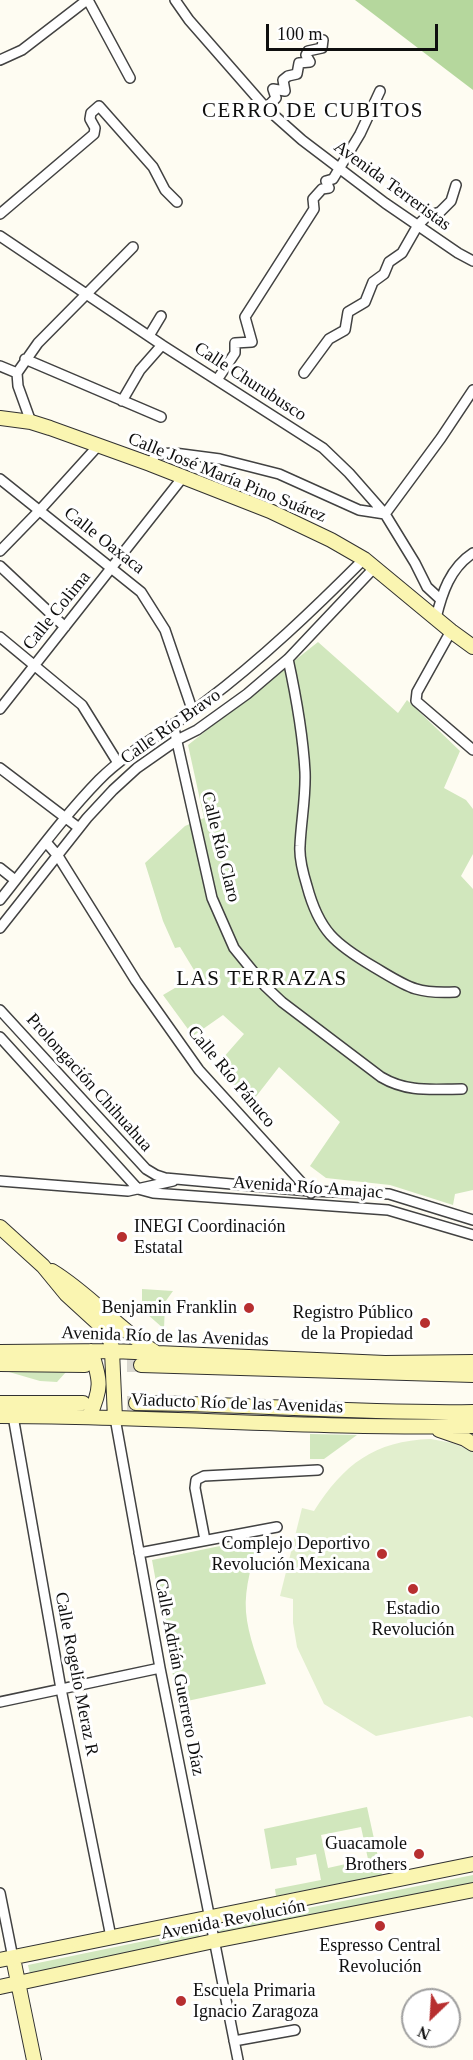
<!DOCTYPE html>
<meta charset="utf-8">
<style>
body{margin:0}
#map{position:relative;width:473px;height:2060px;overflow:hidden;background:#fefcf2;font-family:Georgia,serif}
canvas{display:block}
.north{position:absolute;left:401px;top:1988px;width:60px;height:60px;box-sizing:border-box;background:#fff;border:2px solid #9f9f9f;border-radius:50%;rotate:205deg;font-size:16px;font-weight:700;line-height:24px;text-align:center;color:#0f0f0f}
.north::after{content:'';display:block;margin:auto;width:21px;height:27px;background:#b72f30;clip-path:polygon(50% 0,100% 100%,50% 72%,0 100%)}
.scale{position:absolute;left:266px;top:24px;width:172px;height:27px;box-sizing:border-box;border:3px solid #0f0f0f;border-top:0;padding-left:8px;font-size:18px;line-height:21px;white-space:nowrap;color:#0f0f0f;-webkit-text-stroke:4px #fff;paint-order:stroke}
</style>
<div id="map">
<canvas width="473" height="2060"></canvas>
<div class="north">N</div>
<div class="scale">100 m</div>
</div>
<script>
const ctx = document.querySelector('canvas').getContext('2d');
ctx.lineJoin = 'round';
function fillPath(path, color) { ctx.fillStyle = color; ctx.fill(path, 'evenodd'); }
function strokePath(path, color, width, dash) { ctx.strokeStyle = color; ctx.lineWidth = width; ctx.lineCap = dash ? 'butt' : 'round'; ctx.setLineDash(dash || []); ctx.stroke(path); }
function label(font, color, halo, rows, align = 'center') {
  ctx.font = font + ' Georgia,serif'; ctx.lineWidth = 6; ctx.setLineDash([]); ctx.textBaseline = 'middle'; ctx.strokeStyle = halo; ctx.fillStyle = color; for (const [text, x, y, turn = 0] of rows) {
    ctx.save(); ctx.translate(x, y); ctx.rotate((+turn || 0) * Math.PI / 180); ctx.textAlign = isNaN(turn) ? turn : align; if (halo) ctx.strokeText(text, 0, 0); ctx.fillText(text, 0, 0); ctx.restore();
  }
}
const green = new Path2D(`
 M 318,642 L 398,713 L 407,700 L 460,751 L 444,788 L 466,800 L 473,809 L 473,854 L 461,876 L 473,889 L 473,1190 L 455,1194 L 453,1205 L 390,1185 L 326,1178 L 310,1166 L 340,1122 L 279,1067 L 251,1103 L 215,1067 L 244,1034 L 223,1015 L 193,1036 L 163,995 L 197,975 L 180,947 L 175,948 L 163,921 L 145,863 L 185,826 L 204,818 L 188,745 Z
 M 142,1289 L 173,1291 L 165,1302 L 164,1329 L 138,1306 L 142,1301 Z
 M 66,1372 L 57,1382 L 40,1381 L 9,1372 Z
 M 310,1434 L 357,1435 L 324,1459 L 310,1459 Z
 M 259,1538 C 253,1561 244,1587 246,1612 C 248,1636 258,1660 266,1684 L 178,1703 L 152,1560 Z
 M 367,1807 L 382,1875 L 276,1896 L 275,1889 L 321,1880 L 316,1854 L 296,1858 L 297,1865 L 271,1869 L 264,1829 ZM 361,1827 L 368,1859 L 328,1868 L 321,1835 Z
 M 473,1875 L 473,1884 L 220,1935 L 218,1926 Z
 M 198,1930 L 200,1939 L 30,1974 L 28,1965 Z`);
const forest = new Path2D(`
 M 355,0 L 473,0 L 473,90 Z`);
const pitch = new Path2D(`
 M 431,1439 L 452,1443 L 473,1451 L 473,1718 L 470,1716 L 376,1736 L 324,1704 L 297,1647 L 293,1623 L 293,1599 L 280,1596 L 302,1508 L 314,1511 C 344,1464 374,1441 431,1439 Z`);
const secondaryTunnel = new Path2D(`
 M 85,1365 L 141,1365
 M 85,1403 L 136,1403`);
const street = new Path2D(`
 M 88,0 L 130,78
 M 175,0 L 189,20 L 266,108 L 302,140 L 385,203 L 458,253 L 473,261
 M 0,60 L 22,50 L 87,0
 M 266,108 L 276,98 L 273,89 L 285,91 L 283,80 L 288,76 L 297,74 L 299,63 L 310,62 L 306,55 L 308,51 L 322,48 L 323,40
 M 0,214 L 94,134 L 95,128 L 90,119 L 91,113 L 99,106 L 153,167 L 165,190 L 177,202
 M 0,236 L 162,345 L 323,448 L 349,473 L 385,514 L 415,563 L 427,587 L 440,599
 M 149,336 L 161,316
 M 25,359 L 161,417
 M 0,366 L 17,373
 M 304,373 L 329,339 L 345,330 L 348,312 L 365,302 L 373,282 L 384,274 L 389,262 L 402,253 L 418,225 L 427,216 L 440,212 L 451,201 L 456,185
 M 217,380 L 235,353 L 235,343 L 252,342 L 245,317 L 314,209 L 313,199 L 322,189 L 329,188 L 326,181 L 333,179 L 360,134 L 380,91
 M 122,401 L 140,370 L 162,345
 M 31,422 L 18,386 L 17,373 L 38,343 L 133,247
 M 150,464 L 156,454 L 174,453 L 220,459 L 279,474 L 359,510 L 385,514 L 441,438 L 473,390
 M 0,479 L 141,592 L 165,630 L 193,712
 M 0,551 L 39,511 L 97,447
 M 0,566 L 65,627
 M 436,618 C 442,593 450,568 473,553
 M 451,631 L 417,692 L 416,701 L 473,750
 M 0,637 L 82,705 L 118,763
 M 288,659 C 296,696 303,734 305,772 C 306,797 301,821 300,846 C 299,859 303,873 307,886 C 319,931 335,944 374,967 C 408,987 415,994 455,992
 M 0,709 L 183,477
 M 173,724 L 212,898 L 234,948 L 265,986 L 282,1002 L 381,1077 C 408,1093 433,1089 462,1089
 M 0,768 L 79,828
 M 46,842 L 58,856 L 136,981 L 199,1070 L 311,1193
 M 0,868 L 15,880
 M 0,900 C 32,860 63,817 99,780 C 130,749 171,729 205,702 C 262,659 314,609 364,559
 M 0,928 L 87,818 L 113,790 L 137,768 L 177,740 L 197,730 L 247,694 L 288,659 L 375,567
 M 0,1010 L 146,1169 L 156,1175 L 165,1178 L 309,1191 L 389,1194 L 473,1220
 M 0,1037 L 138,1189 L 153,1193 L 388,1210 L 473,1235
 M 0,1181 L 128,1191 L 173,1181
 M 13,1416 L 61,1689 L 111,1937
 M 115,1418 L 160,1668 L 238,2060
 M 205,1540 L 195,1488 L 196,1480 L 204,1476 L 318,1470
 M 139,1553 L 277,1527
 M 0,1702 L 160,1668
 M 0,1893 L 13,1958
 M 234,2041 L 295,2030`);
const secondary = new Path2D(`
 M 0,418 L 31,422 L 50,428 L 150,464 L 270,511 L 331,540 L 364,559 L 451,631 L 473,647
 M 0,1227 L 43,1266 L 66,1294 L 101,1326 L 111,1342 L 112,1351 L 115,1418
 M 52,1271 C 90,1294 118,1329 155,1352
 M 0,1352 L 112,1351 L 385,1363 L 473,1362
 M 0,1364 L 85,1365
 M 141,1365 L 473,1375
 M 0,1403 L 83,1403
 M 136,1403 C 249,1404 361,1414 473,1412
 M 0,1416 C 158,1416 315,1429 473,1426
 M 89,1417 C 102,1388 101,1381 91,1351
 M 439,1430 L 465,1439 L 473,1444
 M 13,1958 L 34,2060
 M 0,1960 L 473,1864
 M 0,1987 L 214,1941 L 473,1890`);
const markers = [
 [122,1237,6,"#b72f30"],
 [249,1308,6,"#b72f30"],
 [425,1323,6,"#b72f30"],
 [382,1554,6,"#b72f30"],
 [413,1589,6,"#b72f30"],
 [419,1854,6,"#b72f30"],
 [380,1926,6,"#b72f30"],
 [181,2001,6,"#b72f30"]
];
const streetNames = [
 ["Avenida Terreristas",392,186,36],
 ["Calle Churubusco",250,382,33],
 ["Calle José María Pino Suárez",227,478,22],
 ["Calle Oaxaca",104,541,38],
 ["Calle Colima",57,611,-51],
 ["Calle Río Bravo",171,727,-35],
 ["Calle Río Claro",220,847,76],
 ["Calle Río Pánuco",231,1077,50],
 ["Prolongación Chihuahua",89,1083,48],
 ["Avenida Río Amajac",308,1188,4],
 ["Avenida Río de las Avenidas",165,1337,2],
 ["Viaducto Río de las Avenidas",237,1404,2],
 ["Calle Rogelio Meraz R",76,1674,79],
 ["Calle Adrián Guerrero Díaz",179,1677,79],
 ["Avenida Revolución",233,1920,-11]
];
const poiNames = [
 ["INEGI Coordinación",134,1227,"left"],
 ["Estatal",134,1248,"left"],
 ["Benjamin Franklin",237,1308],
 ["Registro Público",413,1313],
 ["de la Propiedad",413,1334],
 ["Complejo Deportivo",370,1544],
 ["Revolución Mexicana",370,1565],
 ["Estadio",413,1609,"center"],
 ["Revolución",413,1630,"center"],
 ["Guacamole",407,1844],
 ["Brothers",407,1865],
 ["Espresso Central",380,1946,"center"],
 ["Revolución",380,1967,"center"],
 ["Escuela Primaria",193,1991,"left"],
 ["Ignacio Zaragoza",193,2012,"left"]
];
const quarterNames = [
 ["CERRO DE CUBITOS",313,111],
 ["LAS TERRAZAS",262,979]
];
fillPath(green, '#d1e7bd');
fillPath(forest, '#b5d79d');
fillPath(pitch, '#e2efce');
strokePath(secondaryTunnel, '#dad8d0', 14, [14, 7]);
strokePath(street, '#424242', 12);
strokePath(secondary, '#313131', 16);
strokePath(street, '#fff', 9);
strokePath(secondary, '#faf5b1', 14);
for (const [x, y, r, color] of markers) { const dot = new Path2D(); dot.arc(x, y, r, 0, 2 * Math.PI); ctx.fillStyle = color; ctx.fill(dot); strokePath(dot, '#fff', 2); }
label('18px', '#0f0f0f', '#fff', streetNames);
label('18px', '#0f0f0f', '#fff', poiNames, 'right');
ctx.letterSpacing = '1.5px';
label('21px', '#0f0f0f', '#fff', quarterNames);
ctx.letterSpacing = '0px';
</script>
